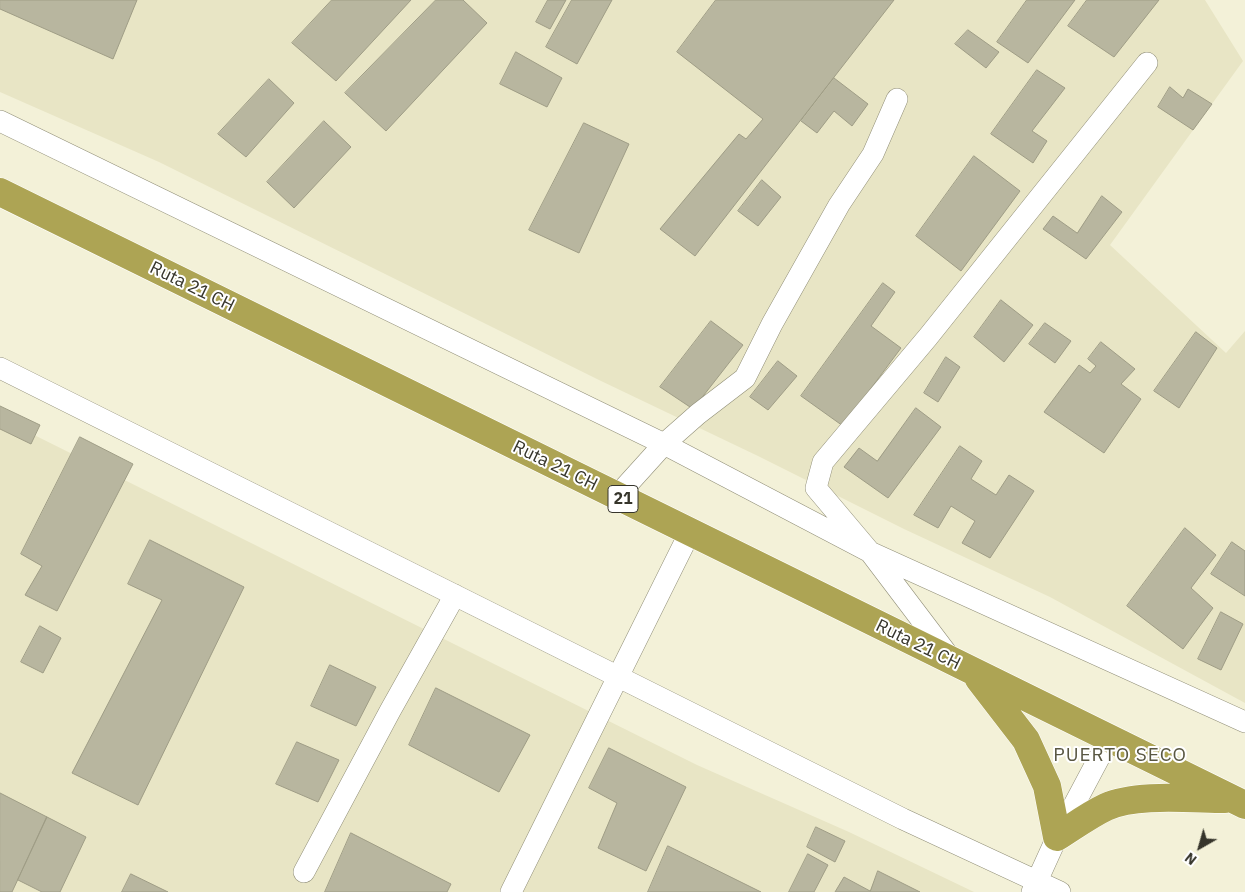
<!DOCTYPE html>
<style>
body{margin:0}
#map{position:relative;width:1245px;height:892px;overflow:hidden;background:#f3f1d8;font-family:"IBM Plex Sans",sans-serif}
canvas{display:block}
.north{position:absolute;left:1175px;top:822px;width:50px;height:50px;-webkit-text-stroke:4px #fff;paint-order:stroke;rotate:218deg;font-size:14px;font-weight:700;line-height:20px;text-align:center;color:#36352b}
.north::after{content:'';display:block;margin:auto;width:18px;height:22px;background:#36352b;clip-path:polygon(50% 0,100% 100%,50% 72%,0 100%)}
</style>
<div id="map">
<canvas width="1245" height="892"></canvas>
<div class="north">N</div>
</div>
<script>
const ctx = document.querySelector('canvas').getContext('2d');
ctx.lineJoin = 'round';
function fillPath(path, color) { ctx.fillStyle = color; ctx.fill(path, 'evenodd'); }
function strokePath(path, color, width, dash) { ctx.strokeStyle = color; ctx.lineWidth = width; ctx.lineCap = dash ? 'butt' : 'round'; ctx.setLineDash(dash || []); ctx.stroke(path); }
function label(font, color, halo, rows, align = 'center') {
  ctx.font = font + ' "IBM Plex Sans",sans-serif'; ctx.lineWidth = 4; ctx.setLineDash([]); ctx.textBaseline = 'middle'; ctx.strokeStyle = halo; ctx.fillStyle = color; for (const [text, x, y, turn = 0] of rows) {
    ctx.save(); ctx.translate(x, y); ctx.rotate((+turn || 0) * Math.PI / 180); ctx.textAlign = isNaN(turn) ? turn : align; if (halo) ctx.strokeText(text, 0, 0); ctx.fillText(text, 0, 0); ctx.restore();
  }
}
const built = new Path2D(`
 M 0,0 L 1205,0 L 1243,61 L 1110,245 L 1226,353 L 1245,331 L 1245,703 L 1050,597 L 904,529 L 758,456 L 599,380 L 159,162 L 0,92 Z
 M 0,418 L 697,765 L 849,832 L 974,892 L 0,892 Z`);
const building = new Path2D(`
 M 0,0 L 137,0 L 113,59 L 0,9 Z
 M 332,0 L 411,0 L 336,81 L 292,43 Z
 M 436,0 L 463,0 L 487,23 L 386,131 L 345,93 Z
 M 548,0 L 566,0 L 550,29 L 536,22 Z
 M 572,0 L 612,0 L 577,64 L 546,47 Z
 M 716,0 L 894,0 L 695,256 L 660,229 L 739,134 L 746,139 L 763,119 L 677,52 Z
 M 1027,0 L 1075,0 L 1028,63 L 997,42 Z
 M 1087,0 L 1159,0 L 1114,57 L 1068,26 Z
 M 968,30 L 999,52 L 986,68 L 955,44 Z
 M 516,52 L 562,78 L 547,107 L 500,84 Z
 M 1037,70 L 1065,88 L 1032,131 L 1047,141 L 1033,163 L 991,134 Z
 M 834,78 L 868,104 L 852,126 L 834,111 L 817,133 L 801,121 Z
 M 269,79 L 294,103 L 246,157 L 218,134 Z
 M 1170,87 L 1183,98 L 1188,89 L 1212,104 L 1193,130 L 1158,107 Z
 M 324,121 L 351,147 L 294,208 L 267,182 Z
 M 584,123 L 629,144 L 579,253 L 529,230 Z
 M 974,156 L 1020,191 L 961,271 L 916,236 Z
 M 762,180 L 781,197 L 758,226 L 738,211 Z
 M 1102,196 L 1122,212 L 1086,259 L 1043,229 L 1053,216 L 1077,233 Z
 M 883,283 L 895,292 L 871,326 L 901,348 L 843,426 L 801,396 Z
 M 1001,300 L 1033,325 L 1004,362 L 974,337 Z
 M 711,321 L 743,345 L 693,409 L 660,387 Z
 M 1045,323 L 1071,341 L 1055,363 L 1029,344 Z
 M 1196,332 L 1217,348 L 1179,408 L 1154,391 Z
 M 1101,342 L 1135,369 L 1121,384 L 1141,399 L 1104,453 L 1044,412 L 1079,365 L 1090,373 L 1096,366 L 1088,359 Z
 M 946,357 L 960,367 L 938,402 L 924,393 Z
 M 778,361 L 797,376 L 768,410 L 750,397 Z
 M 0,406 L 40,425 L 31,444 L 0,429 Z
 M 916,408 L 941,427 L 888,498 L 844,467 L 859,448 L 877,461 Z
 M 80,437 L 133,464 L 57,611 L 25,595 L 42,566 L 21,554 Z
 M 960,446 L 982,461 L 971,479 L 996,495 L 1009,475 L 1034,491 L 990,558 L 962,543 L 975,521 L 951,506 L 938,528 L 914,515 Z
 M 1185,528 L 1216,555 L 1191,588 L 1213,608 L 1183,649 L 1127,606 Z
 M 150,540 L 244,587 L 138,805 L 72,773 L 162,600 L 128,584 Z
 M 1232,542 L 1245,551 L 1245,596 L 1211,574 Z
 M 1221,612 L 1243,624 L 1221,670 L 1198,659 Z
 M 40,626 L 61,638 L 43,673 L 21,662 Z
 M 330,665 L 376,687 L 356,726 L 311,706 Z
 M 436,688 L 530,735 L 499,792 L 409,745 Z
 M 297,742 L 339,760 L 318,802 L 276,784 Z
 M 609,748 L 686,787 L 646,871 L 598,848 L 617,803 L 589,788 Z
 M 0,793 L 47,817 L 12,892 L 0,892 Z
 M 47,817 L 86,837 L 60,892 L 42,892 L 18,880 Z
 M 816,827 L 845,841 L 835,862 L 807,847 Z
 M 351,833 L 451,884 L 447,892 L 325,892 Z
 M 668,846 L 761,892 L 648,892 Z
 M 808,854 L 828,865 L 814,892 L 789,892 Z
 M 878,871 L 920,892 L 835,892 L 844,877 L 870,891 Z
 M 131,874 L 168,892 L 122,892 Z`);
const minor = new Path2D(`
 M 0,121 L 664,444 L 870,552 L 1245,722
 M 0,368 L 903,819 L 1060,892
 M 617,496 L 664,444 L 698,414 L 745,378 L 772,324 L 839,205 L 873,154 L 897,99
 M 951,659 L 870,552 L 816,488 L 823,462 L 928,337 L 1147,63
 M 304,872 L 390,711 L 455,595
 M 511,892 L 690,532
 M 1032,892 L 1057,837 L 1109,739`);
const highway = new Path2D(`
 M 0,192 L 1245,805
 M 979,679 L 1026,740 L 1047,786 L 1057,837 C 1073,827 1089,815 1106,807 C 1136,793 1192,799 1225,799`);
const shields = [
 [623,499,30]
];
const shieldNames = [
 ["21",623,499]
];
const streetNames = [
 ["Ruta 21 CH",192,287,26],
 ["Ruta 21 CH",555,466,26],
 ["Ruta 21 CH",918,645,26]
];
const neighbourhoodNames = [
 ["PUERTO SECO",1120,756]
];
fillPath(built, '#e8e5c5');
fillPath(building, '#b8b69f');
strokePath(building, '#9f9d86', 1);
strokePath(minor, '#908e77', 22);
strokePath(highway, '#fff', 29);
strokePath(minor, '#fff', 21);
strokePath(highway, '#ada454', 28);
for (const [x, y, w] of shields) { const box = new Path2D(); box.roundRect(x - w / 2, y - 13.5, w, 27, 4); ctx.fillStyle = '#fff'; ctx.fill(box); strokePath(box, '#36352b', 1); }
label('bold 16px', '#36352b', null, shieldNames);
label('18px', '#36352b', '#fff', streetNames);
ctx.letterSpacing = '1px';
label('19px', '#595742', '#fff', neighbourhoodNames);
ctx.letterSpacing = '0px';
</script>
